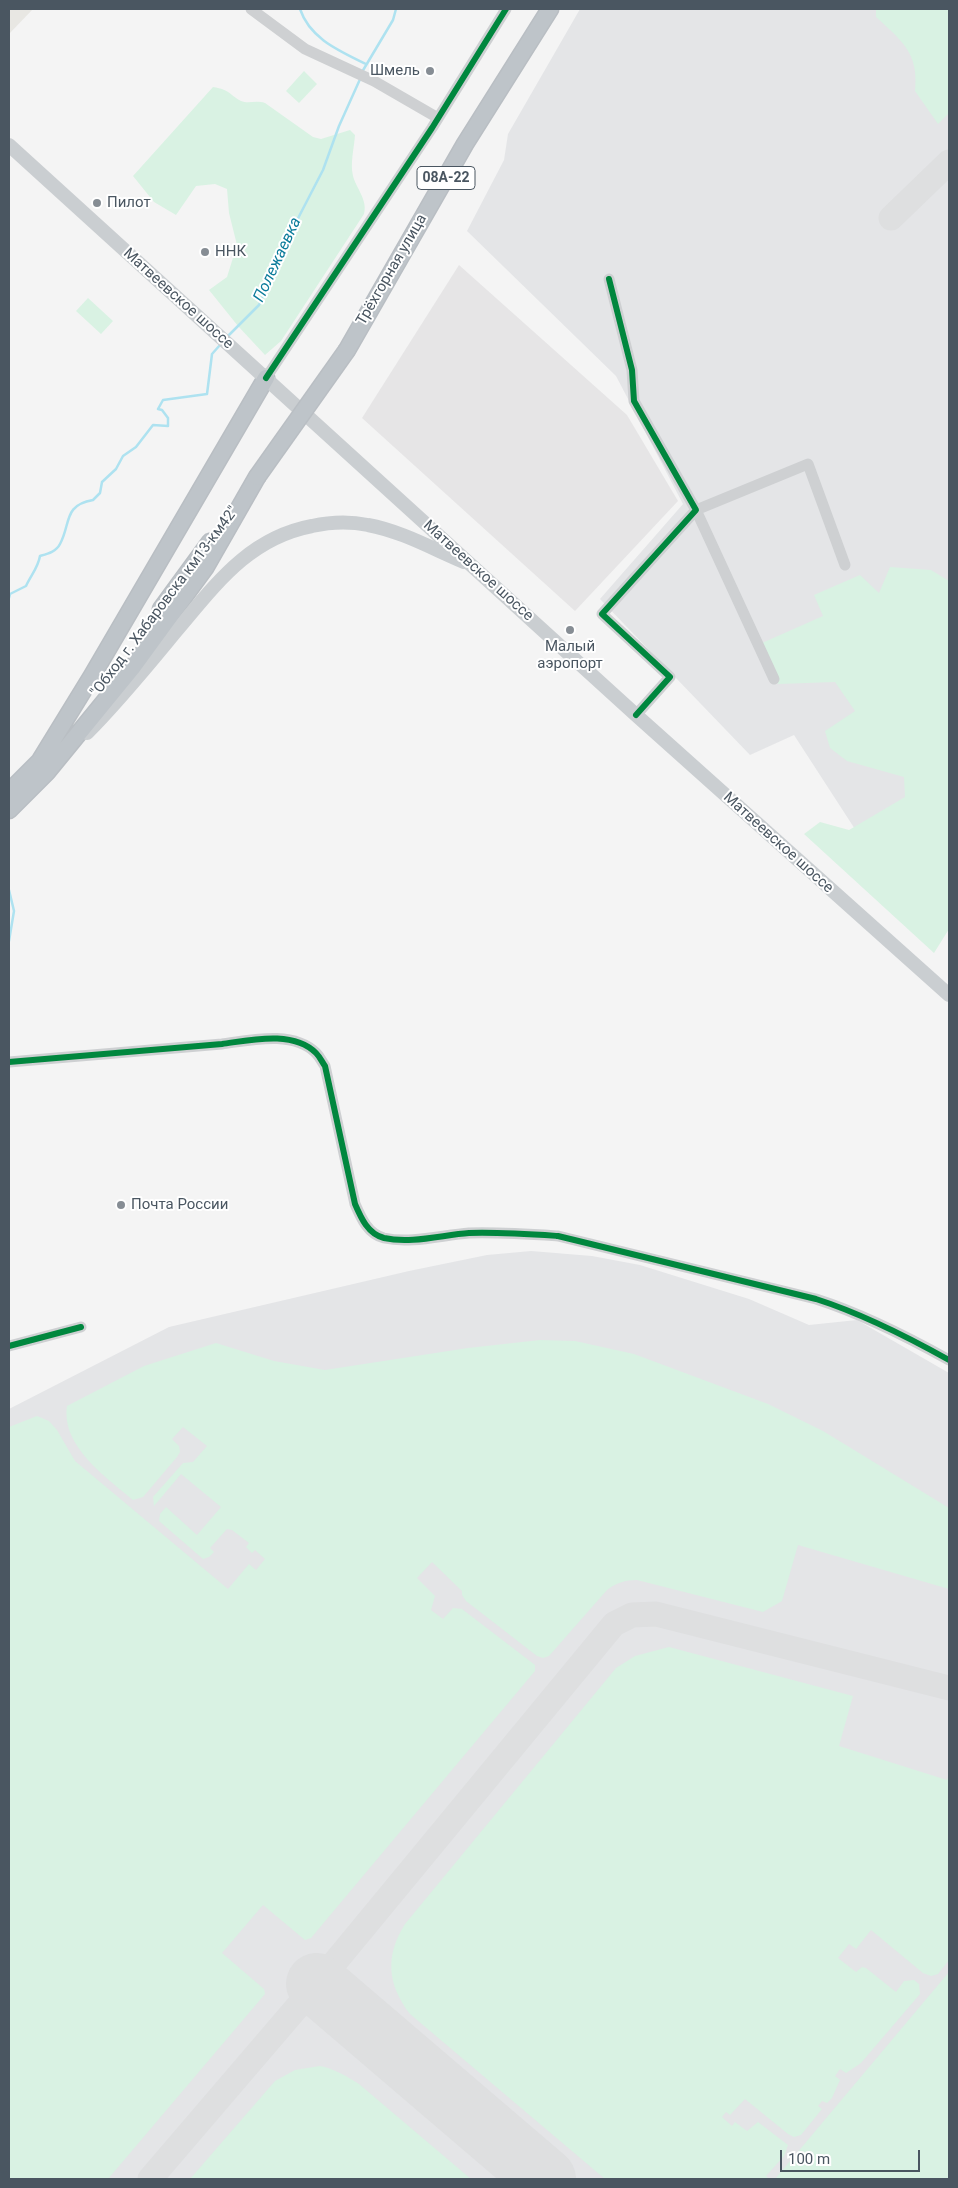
<!DOCTYPE html>
<meta charset="utf-8">
<style>
body{margin:0}
#map{position:relative;width:958px;height:2188px;overflow:hidden;background:#f4f4f4;font-family:Roboto,sans-serif}
canvas{display:block}
.frame{position:absolute;inset:0;border:10px solid #4a5661;pointer-events:none}
.scale{position:absolute;left:780px;top:2150px;width:140px;height:22px;box-sizing:border-box;border:2px solid #4a5661;border-top:0;padding-left:6px;font-size:15px;line-height:18px;white-space:nowrap;color:#4a5661;-webkit-text-stroke:4px #fff;paint-order:stroke}
</style>
<div id="map">
<canvas width="958" height="2188"></canvas>
<div class="frame"></div>
<div class="scale">100 m</div>
</div>
<script>
const ctx = document.querySelector('canvas').getContext('2d');
ctx.lineJoin = 'round';
function fillPath(path, color) { ctx.fillStyle = color; ctx.fill(path, 'evenodd'); }
function strokePath(path, color, width, dash) { ctx.strokeStyle = color; ctx.lineWidth = width; ctx.lineCap = dash ? 'butt' : 'round'; ctx.setLineDash(dash || []); ctx.stroke(path); }
function label(font, color, halo, rows, align = 'center') {
  ctx.font = font + ' Roboto,sans-serif'; ctx.lineWidth = 4; ctx.setLineDash([]); ctx.textBaseline = 'middle'; ctx.strokeStyle = halo; ctx.fillStyle = color; for (const [text, x, y, turn = 0] of rows) {
    ctx.save(); ctx.translate(x, y); ctx.rotate((+turn || 0) * Math.PI / 180); ctx.textAlign = isNaN(turn) ? turn : align; if (halo) ctx.strokeText(text, 0, 0); ctx.fillText(text, 0, 0); ctx.restore();
  }
}
const commercial = new Path2D(`
 M 9,9 L 33,9 L 9,34 Z`);
const education = new Path2D(`
 M 459,265 L 627,415 L 678,501 L 575,611 L 362,418 Z`);
const airport = new Path2D(`
 M 580,9 L 949,9 L 949,924 L 875,860 L 794,735 L 750,755 L 600,599 L 683,504 L 616,376 L 467,231 L 504,160 L 508,134 Z
 M 531,1251 L 592,1256 L 640,1265 L 749,1299 L 809,1325 L 857,1320 L 949,1373 L 949,2179 L 9,2179 L 9,1409 L 169,1327 L 409,1271 L 487,1255 Z`);
const green = new Path2D(`
 M 876,9 L 949,9 L 949,113 L 938,124 L 915,91 C 919,53 902,41 876,17 Z
 M 304,71 L 317,84 L 299,103 L 286,91 Z
 M 213,87 C 231,90 228,94 241,101 C 248,104 256,100 265,103 L 313,137 L 321,139 L 350,130 L 355,135 C 354,149 350,163 353,176 C 356,188 368,200 364,214 L 281,341 L 265,355 L 238,326 L 209,290 L 227,277 L 237,245 L 229,213 L 227,189 L 215,184 L 196,186 L 176,215 L 154,202 L 133,176 Z
 M 88,298 L 113,321 L 101,334 L 76,311 Z
 M 890,567 L 931,570 L 949,581 L 949,929 L 934,953 L 804,834 L 820,822 L 849,830 L 905,797 L 904,777 L 847,761 L 830,748 L 825,731 L 855,711 L 835,682 L 778,684 L 762,643 L 823,616 L 814,595 L 860,575 L 879,593 Z
 M 540,1340 L 575,1341 L 634,1354 L 768,1404 L 823,1431 L 949,1508 L 949,1589 L 798,1545 L 782,1601 L 763,1612 L 637,1580 C 625,1580 616,1583 607,1590 L 549,1656 L 543,1658 L 537,1656 L 466,1601 L 462,1595 L 462,1591 L 432,1562 L 417,1578 L 435,1596 L 431,1610 L 443,1619 L 453,1608 L 462,1609 L 535,1665 L 535,1671 L 311,1938 L 305,1940 L 263,1905 L 222,1953 L 264,1989 L 265,1994 L 108,2179 L 9,2179 L 9,1427 L 37,1416 L 49,1421 L 57,1430 L 75,1461 L 228,1589 L 249,1564 L 256,1570 L 265,1559 L 255,1550 L 252,1553 L 246,1547 L 249,1543 L 232,1530 L 227,1529 L 210,1548 L 214,1552 L 209,1557 L 203,1559 L 159,1521 L 160,1514 L 166,1507 L 197,1535 L 221,1507 L 181,1474 L 154,1506 L 153,1497 L 183,1463 L 193,1462 L 207,1446 L 183,1427 L 172,1439 L 179,1446 L 180,1452 L 177,1457 L 143,1497 L 133,1500 C 106,1477 61,1446 67,1406 L 144,1366 L 216,1343 L 274,1361 L 325,1370 L 468,1348 Z
 M 669,1647 L 853,1696 L 839,1746 L 947,1780 L 949,1774 L 949,1960 L 938,1974 L 931,1976 L 923,1973 L 871,1930 L 856,1949 L 849,1944 L 838,1958 L 856,1972 L 862,1967 L 866,1968 L 896,1992 L 904,1981 L 914,1980 L 919,1984 L 920,1994 L 861,2063 L 846,2073 L 840,2069 L 835,2076 L 840,2080 L 832,2098 L 827,2103 L 822,2101 L 818,2106 L 822,2109 L 801,2135 L 794,2137 L 788,2134 L 745,2099 L 730,2115 L 726,2112 L 722,2117 L 732,2126 L 735,2122 L 747,2131 L 758,2122 L 788,2145 L 784,2156 L 766,2176 L 769,2179 L 605,2179 L 410,2014 C 387,1984 385,1956 405,1924 L 616,1668 L 635,1656 Z
 M 949,1972 L 949,2179 L 775,2179 Z
 M 320,2066 C 335,2069 346,2076 359,2084 L 471,2179 L 190,2179 L 275,2081 L 295,2070 Z`);
const stream = new Path2D(`
 M 300,9 C 310,39 340,51 366,64
 M 362,72 L 393,20 L 396,9
 M 227,337 L 259,305 L 293,228 L 323,170 L 339,126 L 361,77
 M 9,598 L 10,594 L 26,586 C 31,575 38,568 40,556 C 47,554 56,552 60,544 C 71,524 63,505 93,500 L 100,493 L 102,482 L 116,469 L 123,456 L 136,447 L 153,425 L 168,426 L 168,418 L 162,410 L 158,409 L 163,400 L 207,394 L 212,354 L 220,345
 M 9,890 L 14,911 L 9,941`);
const taxiway = new Path2D(`
 M 891,218 L 949,162
 M 150,2179 L 317,1984 L 614,1624 L 632,1615 L 656,1614 L 949,1688`);
const runway = new Path2D(`
 M 317,1984 L 545,2179`);
const minor = new Path2D(`
 M 251,9 L 305,49 L 374,81 L 438,118
 M 609,279 L 632,370 L 634,401 L 696,510 L 602,614 L 670,677 L 636,715
 M 266,378 L 432,128 L 506,9
 M 774,679 L 696,510 L 808,464 L 845,565
 M 9,1062 L 222,1044 C 251,1040 293,1030 316,1053 C 320,1057 322,1062 325,1066 L 355,1204 C 361,1218 368,1234 384,1238 C 411,1244 442,1235 469,1233 C 499,1232 528,1234 558,1236 L 816,1299 C 863,1314 906,1336 949,1360
 M 9,1346 L 81,1327`);
const major = new Path2D(`
 M 9,145 L 636,715 L 949,995
 M 87,733 C 119,701 148,665 177,630 C 216,584 249,538 312,526 C 330,522 349,521 368,525 C 401,531 433,549 464,562`);
const highway = new Path2D(`
 M 347,350 L 465,144 L 550,9
 M 161,609 L 210,542
 M 38,764 L 92,676 L 266,378
 M 9,792 L 45,756
 M 9,810 L 47,772 L 132,668 L 205,568 L 257,477`);
const highwayBridge = new Path2D(`
 M 257,477 L 347,350`);
const cycleway = new Path2D(`
 M 609,279 L 632,370 L 634,401 L 696,510 L 602,614 L 670,677 L 636,715
 M 266,378 L 432,128 L 506,9
 M 9,1062 L 222,1044 C 251,1040 293,1030 316,1053 C 320,1057 322,1062 325,1066 L 355,1204 C 361,1218 368,1234 384,1238 C 411,1244 442,1235 469,1233 C 499,1232 528,1234 558,1236 L 816,1299 C 863,1314 906,1336 949,1360
 M 9,1346 L 81,1327`);
const markers = [
 [430,71,5,"#868d94"],
 [97,203,5,"#868d94"],
 [205,252,5,"#868d94"],
 [570,630,5,"#868d94"],
 [121,1205,5,"#868d94"]
];
const shields = [
 [446,178,58]
];
const shieldNames = [
 ["08А-22",446,178]
];
const poiNames = [
 ["Шмель",420,71,"right"],
 ["Пилот",107,203],
 ["ННК",215,252],
 ["Малый",570,647,"center"],
 ["аэропорт",570,664,"center"],
 ["Почта России",131,1205]
];
const streetNames = [
 ["Трёхгорная улица",392,270,-60],
 ["Матвеевское шоссе",178,299,42],
 ["Матвеевское шоссе",478,571,42],
 ["\"Обход г. Хабаровска км13-км42\"",165,602,-53],
 ["Матвеевское шоссе",778,843,42]
];
const waterNames = [
 ["Полежаевка",278,260,-65]
];
fillPath(commercial, '#e8e7e3');
fillPath(education, '#e6e5e6');
fillPath(airport, '#e4e5e7');
fillPath(green, '#d9f2e3');
strokePath(stream, '#aee2f0', 2.5);
strokePath(taxiway, '#dedfe0', 25);
strokePath(runway, '#dedfe0', 62);
strokePath(highway, '#b9bec3', 19);
strokePath(minor, '#ced0d2', 11);
strokePath(major, '#caced1', 14);
strokePath(highway, '#bec4c9', 16);
strokePath(highwayBridge, '#b9bec3', 19, []);
strokePath(highwayBridge, '#bec4c9', 16);
strokePath(cycleway, '#00873e', 6);
for (const [x, y, r, color] of markers) { const dot = new Path2D(); dot.arc(x, y, r, 0, 2 * Math.PI); ctx.fillStyle = color; ctx.fill(dot); strokePath(dot, '#fff', 2); }
for (const [x, y, w] of shields) { const box = new Path2D(); box.roundRect(x - w / 2, y - 11.5, w, 23, 4); ctx.fillStyle = '#fff'; ctx.fill(box); strokePath(box, '#4a5661', 1); }
label('bold 14px', '#4a5661', null, shieldNames);
label('15px', '#4a5661', '#fff', poiNames, 'left');
label('15px', '#4a5661', '#fff', streetNames);
label('italic 16px', '#0c7c9b', '#fff', waterNames);
</script>
